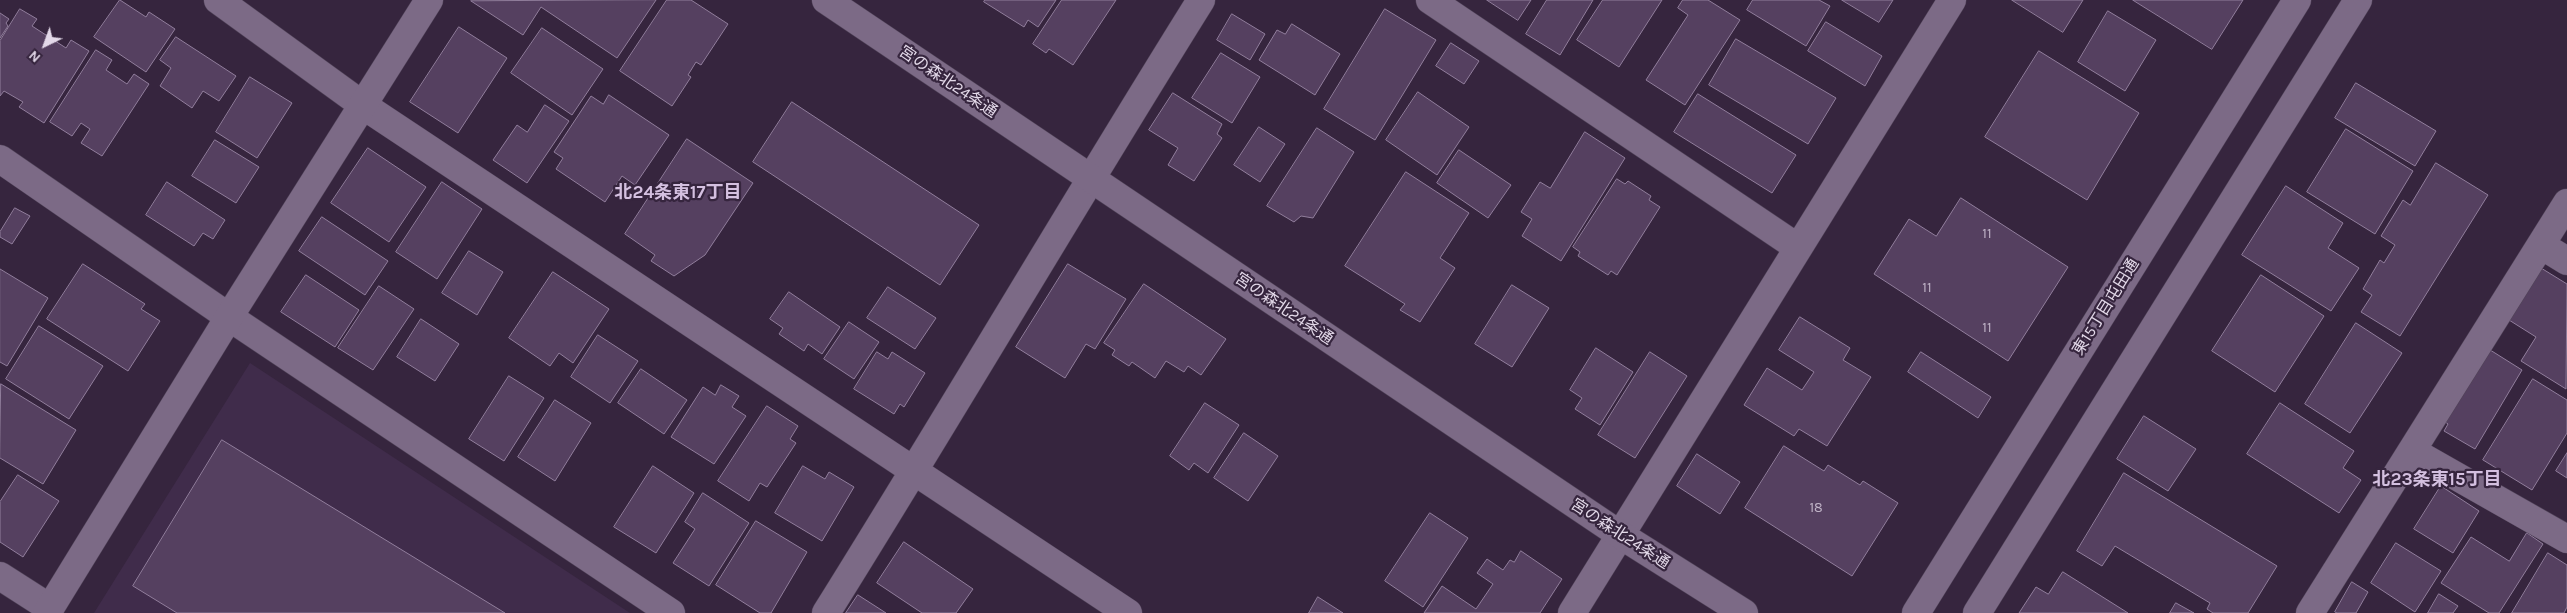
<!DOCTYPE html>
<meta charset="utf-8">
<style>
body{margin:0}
#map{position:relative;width:2567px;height:613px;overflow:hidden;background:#36253e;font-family:Karla,sans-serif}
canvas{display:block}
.north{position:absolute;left:20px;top:20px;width:50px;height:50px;-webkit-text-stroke:4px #36253e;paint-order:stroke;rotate:222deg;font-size:14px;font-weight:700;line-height:20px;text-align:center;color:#e3d9e9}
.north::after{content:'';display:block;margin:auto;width:18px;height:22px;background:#e3d9e9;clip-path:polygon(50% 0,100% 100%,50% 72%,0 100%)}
</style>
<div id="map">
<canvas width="2567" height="613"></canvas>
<div class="north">N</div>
</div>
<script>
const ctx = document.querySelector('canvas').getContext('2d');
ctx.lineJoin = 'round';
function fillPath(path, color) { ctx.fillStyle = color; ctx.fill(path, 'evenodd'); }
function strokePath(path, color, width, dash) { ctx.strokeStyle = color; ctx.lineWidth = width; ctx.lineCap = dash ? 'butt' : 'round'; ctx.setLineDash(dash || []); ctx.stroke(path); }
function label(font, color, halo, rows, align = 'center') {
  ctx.font = font + ' Karla,"Noto Sans JP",sans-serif'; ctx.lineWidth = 4.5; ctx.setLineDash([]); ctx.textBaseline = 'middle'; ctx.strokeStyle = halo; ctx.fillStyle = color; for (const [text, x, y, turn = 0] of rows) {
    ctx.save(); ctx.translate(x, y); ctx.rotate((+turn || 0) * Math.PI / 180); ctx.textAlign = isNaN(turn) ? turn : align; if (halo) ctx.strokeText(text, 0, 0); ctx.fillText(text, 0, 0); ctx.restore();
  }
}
const built = new Path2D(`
 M 250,363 L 630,613 L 94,613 Z`);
const building = new Path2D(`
 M 120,0 L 146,17 L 149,12 L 175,29 L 146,72 L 94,37 Z
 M 656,0 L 617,58 L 541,7 L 523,35 L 471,1 Z
 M 667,0 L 691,0 L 728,24 L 701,65 L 696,62 L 688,75 L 691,77 L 672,106 L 620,71 Z
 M 985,0 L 1056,0 L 1038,27 L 1028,20 L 1024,27 L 984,2 Z
 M 1062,0 L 1116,0 L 1073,65 L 1049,49 L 1046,53 L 1033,44 Z
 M 1487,0 L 1531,0 L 1518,20 Z
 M 1547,0 L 1593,0 L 1560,55 L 1526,34 Z
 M 1603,0 L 1662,0 L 1619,67 L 1577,40 Z
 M 1683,0 L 1708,0 L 1740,20 L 1685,105 L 1646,80 L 1688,15 L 1678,8 Z
 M 1753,0 L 1819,0 L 1830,6 L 1806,46 L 1747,10 Z
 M 1842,0 L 1893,0 L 1879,22 Z
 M 2012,0 L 2083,0 L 2063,32 Z
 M 2133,0 L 2243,0 L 2212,49 Z
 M 20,9 L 37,19 L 32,26 L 66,48 L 71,40 L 89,51 L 44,123 L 19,107 L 23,102 L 4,91 L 0,96 L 0,41 Z
 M 1385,9 L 1436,40 L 1375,140 L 1324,109 Z
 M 2108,11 L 2156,40 L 2125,91 L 2078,62 Z
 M 0,13 L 9,19 L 6,23 L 8,26 L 0,38 Z
 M 1232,14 L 1265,34 L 1250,60 L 1217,40 Z
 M 1826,22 L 1882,56 L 1865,86 L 1808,51 Z
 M 1292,24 L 1340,54 L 1315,95 L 1259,60 L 1277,30 L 1285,34 Z
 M 459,27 L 507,58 L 458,133 L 410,102 Z
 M 542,28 L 603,69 L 572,115 L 511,73 Z
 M 176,37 L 236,76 L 219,101 L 203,91 L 192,108 L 160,86 L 171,68 L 160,60 Z
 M 1736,39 L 1836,98 L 1808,144 L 1709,85 Z
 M 1451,43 L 1479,61 L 1464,84 L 1436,66 Z
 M 96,50 L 112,60 L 106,70 L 127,84 L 134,74 L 149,84 L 102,156 L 81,143 L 90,129 L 81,123 L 72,136 L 50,122 Z
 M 2039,51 L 2139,113 L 2087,200 L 1985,137 Z
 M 1221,53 L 1260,77 L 1232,123 L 1192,98 Z
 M 250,77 L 292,103 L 257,158 L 216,132 Z
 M 2356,83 L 2436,131 L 2415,166 L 2335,118 Z
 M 1418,92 L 1469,127 L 1437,175 L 1386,140 Z
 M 1173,93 L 1222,124 L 1217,134 L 1222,138 L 1194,181 L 1168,165 L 1178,148 L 1149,130 Z
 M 1698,94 L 1796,155 L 1772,193 L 1674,132 Z
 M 609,95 L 669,135 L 635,185 L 622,176 L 605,202 L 556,169 L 563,158 L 554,152 L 591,96 L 603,104 Z
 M 792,102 L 979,225 L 940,285 L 753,162 Z
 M 545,105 L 569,121 L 527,183 L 493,160 L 517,125 L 527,132 Z
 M 1259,127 L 1285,144 L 1260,182 L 1234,165 Z
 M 1317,128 L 1354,152 L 1313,218 L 1301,216 L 1294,222 L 1267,206 Z
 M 2346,129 L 2413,171 L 2375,234 L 2307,192 Z
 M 1585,132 L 1625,158 L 1561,261 L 1522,236 L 1532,219 L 1521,212 L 1540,182 L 1550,188 Z
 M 687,139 L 753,183 L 705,255 L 674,276 L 651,261 L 655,255 L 625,234 Z
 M 215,140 L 259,167 L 236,203 L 192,176 Z
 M 368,148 L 426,187 L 389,242 L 331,203 Z
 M 1459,150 L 1511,185 L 1488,218 L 1437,183 Z
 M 2436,163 L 2488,195 L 2400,336 L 2361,312 L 2372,295 L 2363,289 L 2380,260 L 2384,263 L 2395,245 L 2381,236 L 2403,200 L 2410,205 Z
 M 1406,172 L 1469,213 L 1440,258 L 1455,268 L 1420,322 L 1400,310 L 1405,304 L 1345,266 Z
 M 1617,179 L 1625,184 L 1628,181 L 1651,196 L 1649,200 L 1660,207 L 1617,275 L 1611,271 L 1608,275 L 1578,256 L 1580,252 L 1573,247 Z
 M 167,182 L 225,220 L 213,239 L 203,233 L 194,246 L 146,215 Z
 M 442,182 L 482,209 L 437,279 L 396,252 Z
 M 2286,186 L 2343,223 L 2328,248 L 2359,268 L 2331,311 L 2242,255 Z
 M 1961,198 L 2068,267 L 2008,361 L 1874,274 L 1909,219 L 1936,236 Z
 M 15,208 L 30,216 L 12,244 L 0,237 L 0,232 Z
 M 322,217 L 388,261 L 365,295 L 299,251 Z
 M 469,251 L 503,272 L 477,315 L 442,293 Z
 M 83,264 L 145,304 L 141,309 L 160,321 L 128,371 L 47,319 Z
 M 1068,264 L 1126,299 L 1095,349 L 1086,344 L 1065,378 L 1016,347 Z
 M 2541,268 L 2567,284 L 2566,389 L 2521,361 L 2536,337 L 2509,320 Z
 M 0,269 L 48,298 L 7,366 L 0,362 Z
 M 553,272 L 609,309 L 573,363 L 559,353 L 550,366 L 509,338 Z
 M 306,275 L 359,310 L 335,347 L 281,312 Z
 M 2261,275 L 2324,316 L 2275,392 L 2212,351 Z
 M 1144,284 L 1226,339 L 1201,375 L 1188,366 L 1184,372 L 1166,361 L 1155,378 L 1132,362 L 1129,366 L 1112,355 L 1115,350 L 1104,343 Z
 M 1512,285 L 1549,308 L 1512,367 L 1475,344 Z
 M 379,286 L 414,309 L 373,370 L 338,348 Z
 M 888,287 L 936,318 L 915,349 L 867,318 Z
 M 789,292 L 840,327 L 822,354 L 808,344 L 804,351 L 779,334 L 783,328 L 770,319 Z
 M 1800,317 L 1850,348 L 1843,360 L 1871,377 L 1827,446 L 1799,429 L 1794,436 L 1744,405 L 1767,368 L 1802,390 L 1814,372 L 1779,350 Z
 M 421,319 L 459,344 L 435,381 L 397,357 Z
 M 849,322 L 879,342 L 854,379 L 824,359 Z
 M 2356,323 L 2402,353 L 2350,433 L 2305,404 Z
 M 39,326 L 103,366 L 69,419 L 6,379 Z
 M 598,335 L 638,361 L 610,403 L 571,377 Z
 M 1596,348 L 1633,372 L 1600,425 L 1575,409 L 1582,398 L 1570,390 Z
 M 2487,348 L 2522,370 L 2475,449 L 2444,431 L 2448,424 L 2444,421 Z
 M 877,352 L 888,359 L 892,352 L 925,373 L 904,407 L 900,404 L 894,414 L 854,389 Z
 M 1650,352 L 1687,376 L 1635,458 L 1598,435 Z
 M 1921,352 L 1991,397 L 1978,418 L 1908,372 Z
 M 641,369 L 687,400 L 664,434 L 618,403 Z
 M 509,376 L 544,398 L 504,461 L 469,439 Z
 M 2533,379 L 2567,400 L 2567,433 L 2532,490 L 2483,460 Z
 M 1,384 L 76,430 L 43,484 L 0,458 Z
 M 721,385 L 739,396 L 732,407 L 746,416 L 714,464 L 671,437 L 703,387 L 715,395 Z
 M 555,400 L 591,423 L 555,481 L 518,457 Z
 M 1205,403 L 1239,425 L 1208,473 L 1194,463 L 1189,470 L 1170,456 Z
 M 2280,403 L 2354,451 L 2343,468 L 2361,480 L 2339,513 L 2247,454 Z
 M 767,406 L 798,426 L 790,439 L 796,443 L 767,487 L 760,483 L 749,501 L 718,481 Z
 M 2144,416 L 2196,449 L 2168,491 L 2117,459 Z
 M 1244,433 L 1278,456 L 1248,501 L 1214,478 Z
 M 222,440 L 505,613 L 177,613 L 133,586 Z
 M 1784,446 L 1824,471 L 1828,465 L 1860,485 L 1863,481 L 1898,503 L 1852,576 L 1745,508 Z
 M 2567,453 L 2567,478 L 2556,471 Z
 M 1697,454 L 1740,482 L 1720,514 L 1677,486 Z
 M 653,466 L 694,493 L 656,553 L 614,527 Z
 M 803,466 L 825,479 L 829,472 L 854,487 L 822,541 L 775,513 Z
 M 2124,473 L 2277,566 L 2248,613 L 2213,613 L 2207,609 L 2210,603 L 2115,546 L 2102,566 L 2077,551 Z
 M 18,475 L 59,501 L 23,557 L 0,542 L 0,502 Z
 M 2441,486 L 2479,511 L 2453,553 L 2414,529 Z
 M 703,493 L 749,523 L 709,586 L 673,563 L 695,529 L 685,522 Z
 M 1430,513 L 1468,538 L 1423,607 L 1385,581 Z
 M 756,521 L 807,552 L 771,613 L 760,613 L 716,585 Z
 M 2527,533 L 2543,544 L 2499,613 L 2489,613 L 2441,583 L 2471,537 L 2509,561 Z
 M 904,542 L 973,589 L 956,613 L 922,613 L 877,583 Z
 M 2396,543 L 2441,571 L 2415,612 L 2371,583 Z
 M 1521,551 L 1562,579 L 1540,613 L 1424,613 L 1442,586 L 1476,609 L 1493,584 L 1477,573 L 1487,559 L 1503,570 L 1510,560 L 1514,562 Z
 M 2548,553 L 2567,565 L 2567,607 L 2564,613 L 2512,613 Z
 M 2063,572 L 2128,613 L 2019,613 L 2036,587 L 2048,594 Z
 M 2352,582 L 2368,592 L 2356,613 L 2337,613 L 2335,612 Z
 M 2439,594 L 2458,606 L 2453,613 L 2428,613 Z
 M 858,595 L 886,613 L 846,613 Z
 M 1318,597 L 1343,613 L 1309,613 Z
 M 2176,603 L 2194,613 L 2170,613 Z`);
const street = new Path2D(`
 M 218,0 L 364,106 L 1128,613
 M 1430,0 L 1797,247
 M 0,159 L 229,317 L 671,613
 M 2541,245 L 2567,261
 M 2412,451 L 2567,539
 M 0,576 L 50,608
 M 826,613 C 953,410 1074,203 1201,0
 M 1572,613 L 1952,0
 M 2310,613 L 2567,203`);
const secondary = new Path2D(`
 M 826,0 L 1622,536 L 1744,613
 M 47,613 L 229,317 L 429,0
 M 1916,613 L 2297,0
 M 1977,613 L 2358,0`);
const numberNames = [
 ["11",1987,234],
 ["11",1927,288],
 ["11",1987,328],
 ["18",1816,508]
];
const streetNames = [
 ["宮の森北24条通",948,82,34],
 ["東15丁目屯田通",2106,307,-58],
 ["宮の森北24条通",1284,309,34],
 ["宮の森北24条通",1620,534,33]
];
const neighbourhoodNames = [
 ["北24条東17丁目",678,193],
 ["北23条東15丁目",2437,480]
];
fillPath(built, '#402c4b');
fillPath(building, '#554060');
strokePath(building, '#917e9c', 1);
strokePath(street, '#504358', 29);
strokePath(secondary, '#504358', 29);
strokePath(street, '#7c6a86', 28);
strokePath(secondary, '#7c6a86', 28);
label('14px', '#c0b3c7', null, numberNames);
label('16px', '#e3d9e9', '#36253e', streetNames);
label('bold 18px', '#d4c0e0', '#36253e', neighbourhoodNames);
</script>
